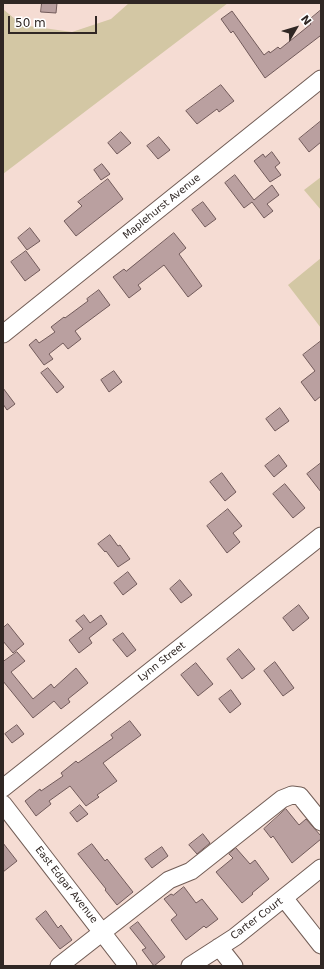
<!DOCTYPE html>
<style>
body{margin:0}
#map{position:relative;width:324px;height:969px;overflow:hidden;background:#f5dcd3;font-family:"DejaVu Sans",sans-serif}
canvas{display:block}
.frame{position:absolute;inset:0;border:4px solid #302724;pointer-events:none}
.north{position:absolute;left:276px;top:8px;width:40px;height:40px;-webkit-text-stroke:3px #fff;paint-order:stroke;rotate:52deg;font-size:11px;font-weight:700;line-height:16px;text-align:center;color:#302724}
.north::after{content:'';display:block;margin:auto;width:14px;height:18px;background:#302724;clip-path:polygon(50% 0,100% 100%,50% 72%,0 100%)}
.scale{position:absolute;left:8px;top:16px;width:89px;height:18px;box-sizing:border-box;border:2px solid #302724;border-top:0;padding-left:5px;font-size:12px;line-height:14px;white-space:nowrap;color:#302724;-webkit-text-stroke:3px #fff;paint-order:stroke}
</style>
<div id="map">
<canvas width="324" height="969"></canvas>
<div class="frame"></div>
<div class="north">N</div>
<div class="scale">50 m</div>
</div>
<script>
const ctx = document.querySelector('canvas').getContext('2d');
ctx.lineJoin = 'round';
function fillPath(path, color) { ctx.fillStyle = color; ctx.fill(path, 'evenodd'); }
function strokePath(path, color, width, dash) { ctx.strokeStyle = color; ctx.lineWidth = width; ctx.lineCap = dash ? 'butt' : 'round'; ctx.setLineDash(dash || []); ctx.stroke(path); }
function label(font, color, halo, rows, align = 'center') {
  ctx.font = font + ' "DejaVu Sans",sans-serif'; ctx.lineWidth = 3; ctx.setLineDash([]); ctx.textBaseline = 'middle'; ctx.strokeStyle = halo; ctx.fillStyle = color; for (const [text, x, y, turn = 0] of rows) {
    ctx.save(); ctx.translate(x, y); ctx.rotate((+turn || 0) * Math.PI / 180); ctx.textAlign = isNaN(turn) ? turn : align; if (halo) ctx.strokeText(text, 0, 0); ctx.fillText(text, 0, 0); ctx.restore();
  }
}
const green = new Path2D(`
 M 129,3 L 228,3 L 3,174 L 3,9 L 22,25 L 72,32 L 111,19 Z
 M 321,177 L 321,210 L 304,190 Z
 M 321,258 L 321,328 L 288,285 Z`);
const building = new Path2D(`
 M 42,3 L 57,3 L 56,13 L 41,12 Z
 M 321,10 L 321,37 L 320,36 L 265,78 L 233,31 L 231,33 L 221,19 L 232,11 L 264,55 L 269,51 L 270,53 L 278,47 L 280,49 L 311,24 L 308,21 Z
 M 221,85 L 234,101 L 219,112 L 217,109 L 197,124 L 186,111 Z
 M 321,121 L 321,142 L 309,152 L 299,139 Z
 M 121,132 L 131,143 L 117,154 L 108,143 Z
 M 159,137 L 170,150 L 158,159 L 147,146 Z
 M 272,152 L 280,163 L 275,167 L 281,175 L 270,182 L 254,161 L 263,154 L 265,157 Z
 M 102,164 L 110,174 L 101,180 L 94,170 Z
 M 235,175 L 254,200 L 272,185 L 279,195 L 267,204 L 273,211 L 264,218 L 252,202 L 244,208 L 225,183 Z
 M 108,179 L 123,199 L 76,236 L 64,221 L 82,206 L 78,202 Z
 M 203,202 L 216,219 L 205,227 L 192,210 Z
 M 30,228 L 40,241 L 27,250 L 18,238 Z
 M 174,233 L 186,248 L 179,254 L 202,286 L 188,297 L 164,265 L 138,285 L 141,289 L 129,298 L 113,277 L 124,269 L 126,271 Z
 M 26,251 L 40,270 L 25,281 L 11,262 Z
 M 99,290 L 110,305 L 75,331 L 81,339 L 68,349 L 63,343 L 49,354 L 53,359 L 44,365 L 29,345 L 36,339 L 39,343 L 55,332 L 51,327 L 64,317 L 65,318 L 88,301 L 87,299 Z
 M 321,341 L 321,396 L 315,401 L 301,382 L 315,371 L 303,355 Z
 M 48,368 L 64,387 L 57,393 L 41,373 Z
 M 114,371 L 122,382 L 109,392 L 101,380 Z
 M 3,388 L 15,404 L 7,410 L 3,404 Z
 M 280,408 L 289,421 L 275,431 L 266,419 Z
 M 279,455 L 287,466 L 274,477 L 265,466 Z
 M 321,463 L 321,492 L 307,474 Z
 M 222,473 L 236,492 L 225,501 L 210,482 Z
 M 285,484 L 305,508 L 293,518 L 273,494 Z
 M 228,509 L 242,526 L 233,533 L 240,542 L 227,553 L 207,526 Z
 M 110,535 L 118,546 L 120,545 L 130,559 L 118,567 L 106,551 L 105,552 L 98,544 Z
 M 128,572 L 137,584 L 123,595 L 114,583 Z
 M 180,580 L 192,595 L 181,603 L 170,589 Z
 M 299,605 L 309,618 L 293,631 L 283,618 Z
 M 84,615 L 90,623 L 101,615 L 107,624 L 89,638 L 92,643 L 79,653 L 69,640 L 83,629 L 76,621 Z
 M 8,624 L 24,644 L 13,653 L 3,641 L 3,628 Z
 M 123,633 L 136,650 L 127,657 L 113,640 Z
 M 239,649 L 255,669 L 242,679 L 227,659 Z
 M 17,652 L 25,661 L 11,672 L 33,699 L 51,684 L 54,688 L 76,668 L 88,683 L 68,699 L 70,702 L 61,709 L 54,701 L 33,718 L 3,681 L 3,662 Z
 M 275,662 L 294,688 L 283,696 L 264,671 Z
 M 196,663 L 213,684 L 198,696 L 181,675 Z
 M 231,690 L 241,704 L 230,713 L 219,699 Z
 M 130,721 L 141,735 L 103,763 L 117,781 L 97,795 L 99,797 L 86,806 L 70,786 L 49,801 L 51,804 L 36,816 L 25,801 L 40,789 L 41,791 L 63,776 L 61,773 L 76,761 L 78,763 L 113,738 L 111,735 Z
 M 17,725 L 24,734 L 12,743 L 5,734 Z
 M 80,805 L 88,814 L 77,822 L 70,813 Z
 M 286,809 L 299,825 L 306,819 L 321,836 L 321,839 L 292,863 L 273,836 L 271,838 L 264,829 Z
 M 203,834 L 210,843 L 197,854 L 189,845 Z
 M 3,843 L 17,861 L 3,872 Z
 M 92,844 L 105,861 L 107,859 L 133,892 L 117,905 L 105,890 L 106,889 L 78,854 Z
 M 162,847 L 168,856 L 152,868 L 145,859 Z
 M 236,848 L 250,864 L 255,860 L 269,879 L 252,893 L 253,894 L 242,903 L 216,872 L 233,858 L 229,854 Z
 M 184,887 L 196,903 L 202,899 L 218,919 L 206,928 L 204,926 L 186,940 L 171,920 L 177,915 L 164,899 L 171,894 L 173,895 Z
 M 46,911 L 58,928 L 61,925 L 72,940 L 60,949 L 36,919 Z
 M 138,922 L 165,957 L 154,966 L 142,950 L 146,948 L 130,928 Z`);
const minor = new Path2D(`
 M 3,334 L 321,79
 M 3,788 L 321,536
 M 3,804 L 128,966
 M 284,898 L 321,945
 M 219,947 L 234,966
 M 59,966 L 169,880 L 191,871 L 282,799 L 292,795 L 300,796 L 321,822
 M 190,966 L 235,937 L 321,868`);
const streetNames = [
 ["Maplehurst Avenue",162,207,-39],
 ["Lynn Street",162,662,-38],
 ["East Edgar Avenue",66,885,52],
 ["Carter Court",257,919,-37]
];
fillPath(green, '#d3c7a4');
fillPath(building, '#baa0a0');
strokePath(building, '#715a5a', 1);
strokePath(minor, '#725d56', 19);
strokePath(minor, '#fff', 17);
label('10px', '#302724', '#fff', streetNames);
</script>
